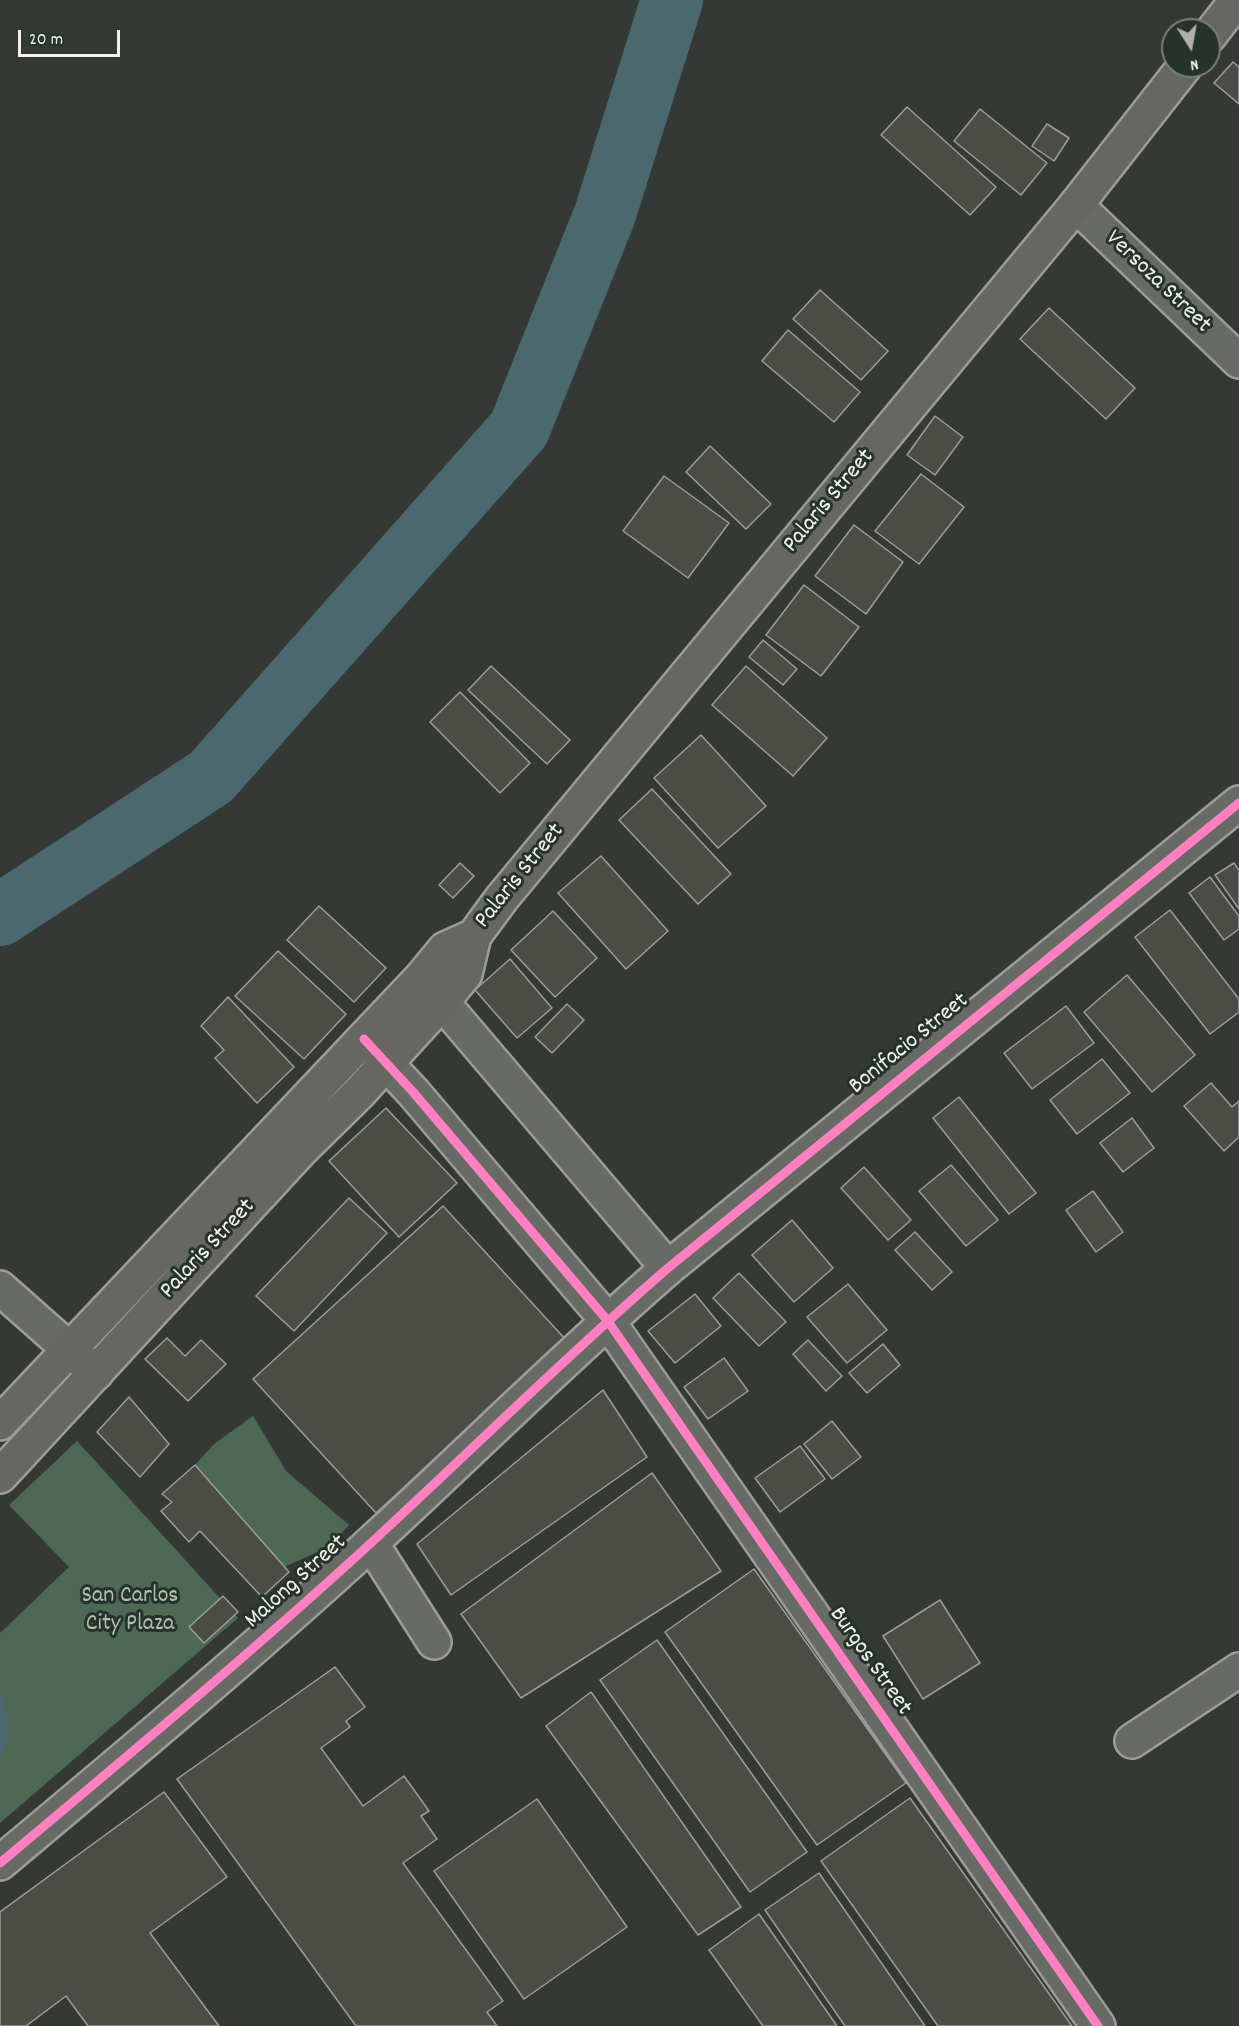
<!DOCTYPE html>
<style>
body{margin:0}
#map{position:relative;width:1239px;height:2026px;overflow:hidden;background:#353935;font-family:Dekko,sans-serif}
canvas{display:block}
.north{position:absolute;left:1161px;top:18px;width:60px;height:60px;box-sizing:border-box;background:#26332d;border:2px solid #787f78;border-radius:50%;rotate:169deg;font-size:16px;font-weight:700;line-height:24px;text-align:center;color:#f4f1e8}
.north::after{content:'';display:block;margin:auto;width:21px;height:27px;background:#b1b1a9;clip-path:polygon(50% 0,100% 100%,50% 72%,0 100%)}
.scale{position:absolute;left:18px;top:30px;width:102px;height:27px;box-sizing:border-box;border:3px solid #f4f1e8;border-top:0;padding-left:8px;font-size:18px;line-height:21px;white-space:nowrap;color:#f4f1e8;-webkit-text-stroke:4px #26332d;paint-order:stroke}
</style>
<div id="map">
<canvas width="1239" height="2026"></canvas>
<div class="north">N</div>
<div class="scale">20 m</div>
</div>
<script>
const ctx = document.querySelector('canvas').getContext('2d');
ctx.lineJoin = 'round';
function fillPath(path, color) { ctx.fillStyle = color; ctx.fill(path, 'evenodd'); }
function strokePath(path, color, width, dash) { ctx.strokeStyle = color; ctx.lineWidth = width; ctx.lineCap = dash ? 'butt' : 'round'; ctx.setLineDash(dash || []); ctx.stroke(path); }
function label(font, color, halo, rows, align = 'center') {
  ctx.font = font + ' Dekko,sans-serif'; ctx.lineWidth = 6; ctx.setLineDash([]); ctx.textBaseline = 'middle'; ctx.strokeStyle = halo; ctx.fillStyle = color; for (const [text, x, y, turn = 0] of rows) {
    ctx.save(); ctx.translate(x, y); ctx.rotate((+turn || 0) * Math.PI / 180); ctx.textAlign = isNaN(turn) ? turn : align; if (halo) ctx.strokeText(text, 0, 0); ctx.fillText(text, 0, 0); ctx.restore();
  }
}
const green = new Path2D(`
 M 253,1416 L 286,1471 L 349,1525 L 329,1547 L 284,1567 L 195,1465 L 214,1444 Z
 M 77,1441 L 238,1618 L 0,1823 L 0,1633 L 69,1567 L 9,1505 Z`);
const water = new Path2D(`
 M 0,1693 C 11,1715 13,1737 0,1758 Z`);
const river = new Path2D(`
 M 0,915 L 211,777 L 519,429 L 605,214 L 672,0`);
const building = new Path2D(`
 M 1233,62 L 1239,67 L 1239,104 L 1214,83 Z
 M 907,107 L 996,187 L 970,215 L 881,135 Z
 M 980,109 L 1047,163 L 1021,195 L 954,141 Z
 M 1047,124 L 1069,138 L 1054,161 L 1032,146 Z
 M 820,290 L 888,351 L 861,380 L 793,319 Z
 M 1049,308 L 1135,388 L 1106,419 L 1020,339 Z
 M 788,330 L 860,392 L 834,422 L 762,361 Z
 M 935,416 L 963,437 L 935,475 L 907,455 Z
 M 710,446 L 771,504 L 746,529 L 686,472 Z
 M 921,474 L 964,507 L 919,564 L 875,531 Z
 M 664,476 L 729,523 L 688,578 L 623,531 Z
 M 854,525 L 903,562 L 866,614 L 815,576 Z
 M 804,585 L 859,627 L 821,676 L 766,635 Z
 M 763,640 L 797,669 L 783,685 L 749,657 Z
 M 491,666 L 570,740 L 547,764 L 468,690 Z
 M 746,666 L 827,738 L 793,776 L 712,705 Z
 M 460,692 L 530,763 L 500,793 L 430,722 Z
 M 701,735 L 766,806 L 718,848 L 654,778 Z
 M 652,789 L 731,874 L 698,904 L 619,820 Z
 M 601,856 L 668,931 L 626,969 L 558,893 Z
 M 460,863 L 474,876 L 453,898 L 439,885 Z
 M 1234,863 L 1239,870 L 1239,909 L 1215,875 Z
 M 1210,877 L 1239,916 L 1239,929 L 1224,940 L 1189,893 Z
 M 319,906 L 386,968 L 354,1002 L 287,940 Z
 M 1170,910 L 1239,999 L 1239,1012 L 1210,1034 L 1135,937 Z
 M 553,911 L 597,958 L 555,997 L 511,950 Z
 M 278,951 L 346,1014 L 304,1059 L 235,996 Z
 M 510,959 L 552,1008 L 517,1038 L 475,990 Z
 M 1127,975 L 1195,1055 L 1152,1092 L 1084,1012 Z
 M 228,997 L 294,1067 L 257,1103 L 215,1058 L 224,1050 L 201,1026 Z
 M 567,1004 L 584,1020 L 552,1053 L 535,1037 Z
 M 1066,1006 L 1094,1043 L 1032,1089 L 1004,1053 Z
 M 1102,1059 L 1130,1093 L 1077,1134 L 1050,1100 Z
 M 1211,1083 L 1232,1107 L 1239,1101 L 1239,1137 L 1224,1151 L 1184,1106 Z
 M 959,1097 L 1036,1193 L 1009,1214 L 933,1118 Z
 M 386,1108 L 457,1183 L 399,1237 L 329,1161 Z
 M 1132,1118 L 1154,1148 L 1123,1172 L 1100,1143 Z
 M 951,1165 L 998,1220 L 966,1246 L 919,1191 Z
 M 864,1167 L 911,1220 L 888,1240 L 841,1188 Z
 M 1093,1191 L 1123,1232 L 1096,1252 L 1066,1210 Z
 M 349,1198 L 387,1233 L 294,1331 L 256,1296 Z
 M 443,1206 L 566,1340 L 376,1513 L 253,1379 Z
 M 792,1220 L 833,1268 L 794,1302 L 752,1255 Z
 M 915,1232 L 952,1272 L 932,1290 L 895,1250 Z
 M 739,1273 L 786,1322 L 759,1346 L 713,1298 Z
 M 848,1284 L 887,1330 L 847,1363 L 807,1317 Z
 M 695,1294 L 721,1326 L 675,1363 L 648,1331 Z
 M 167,1338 L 185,1356 L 201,1340 L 226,1364 L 188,1401 L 145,1359 Z
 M 808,1340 L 842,1376 L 826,1391 L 793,1354 Z
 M 883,1344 L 900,1365 L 867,1393 L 849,1373 Z
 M 724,1358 L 748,1391 L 708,1419 L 684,1387 Z
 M 603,1390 L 647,1457 L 451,1595 L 417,1544 Z
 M 129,1397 L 169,1444 L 140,1477 L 97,1432 Z
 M 832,1421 L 861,1457 L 832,1479 L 804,1444 Z
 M 800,1446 L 825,1479 L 780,1512 L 755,1478 Z
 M 195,1465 L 289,1572 L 262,1597 L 200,1531 L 189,1542 L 161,1511 L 172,1502 L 162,1494 Z
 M 652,1473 L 721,1571 L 521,1698 L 461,1614 Z
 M 754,1569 L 906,1783 L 817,1845 L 665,1632 Z
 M 223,1596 L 238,1612 L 204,1643 L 189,1627 Z
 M 940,1600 L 980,1663 L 923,1699 L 883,1636 Z
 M 657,1640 L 807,1852 L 750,1892 L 600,1680 Z
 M 335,1667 L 365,1707 L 346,1721 L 350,1727 L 321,1748 L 363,1806 L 404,1776 L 429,1811 L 421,1816 L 437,1839 L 403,1863 L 503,2001 L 487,2012 L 497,2026 L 356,2026 L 177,1779 Z
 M 591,1692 L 741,1907 L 698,1935 L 546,1726 Z
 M 164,1792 L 227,1877 L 150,1933 L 219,2026 L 88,2026 L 66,1996 L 26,2026 L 0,2026 L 0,1912 Z
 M 910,1798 L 1072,2026 L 938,2026 L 821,1861 Z
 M 537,1799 L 627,1927 L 524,1999 L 434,1871 Z
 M 819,1873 L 925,2026 L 845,2026 L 765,1910 Z
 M 759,1914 L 837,2026 L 763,2026 L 709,1950 Z`);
const minor = new Path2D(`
 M 1076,205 L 1239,361
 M 424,981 L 668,1268
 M 366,1042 L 413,1092 L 607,1320 L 1098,2026
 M 0,1288 L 96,1373
 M 371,1543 L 434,1642
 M 1132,1741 L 1239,1670
 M 0,1863 C 125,1758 251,1653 371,1543 C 471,1451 566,1356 668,1268 L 1239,803`);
const major = new Path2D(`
 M 1209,36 L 1237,0
 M 0,1423 L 421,978 L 445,949 L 474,936
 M 0,1476 L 300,1151 L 360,1092 L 442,1002 L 465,974 L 474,936 L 502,898 L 1076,205 L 1185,66`);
const cycleway = new Path2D(`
 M 364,1039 L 413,1092 L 607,1320 L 1098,2026
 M 0,1863 C 125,1758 251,1653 371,1543 C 471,1451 566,1356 668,1268 L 1239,803`);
const streetNames = [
 ["Versoza Street",1157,283,44],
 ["Palaris Street",830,502,-50],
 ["Palaris Street",521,877,-51],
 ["Bonifacio Street",910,1045,-39],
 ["Palaris Street",209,1250,-47],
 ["Malong Street",297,1583,-42],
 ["Burgos Street",869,1662,55]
];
const parkNames = [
 ["San Carlos",130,1598],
 ["City Plaza",130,1626]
];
fillPath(green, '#4d6956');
fillPath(water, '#4a686d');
strokePath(river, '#4a686d', 62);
fillPath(building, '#4c4c47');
strokePath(building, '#9c9d9a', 1.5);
strokePath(minor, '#9c9d9a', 38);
strokePath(major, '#9c9d9a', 38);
strokePath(minor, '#686a66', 33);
strokePath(major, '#666762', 33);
strokePath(cycleway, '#ff80c0', 9);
label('24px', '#f4f1e8', '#26332d', streetNames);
label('24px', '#b3beb0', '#26332d', parkNames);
</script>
